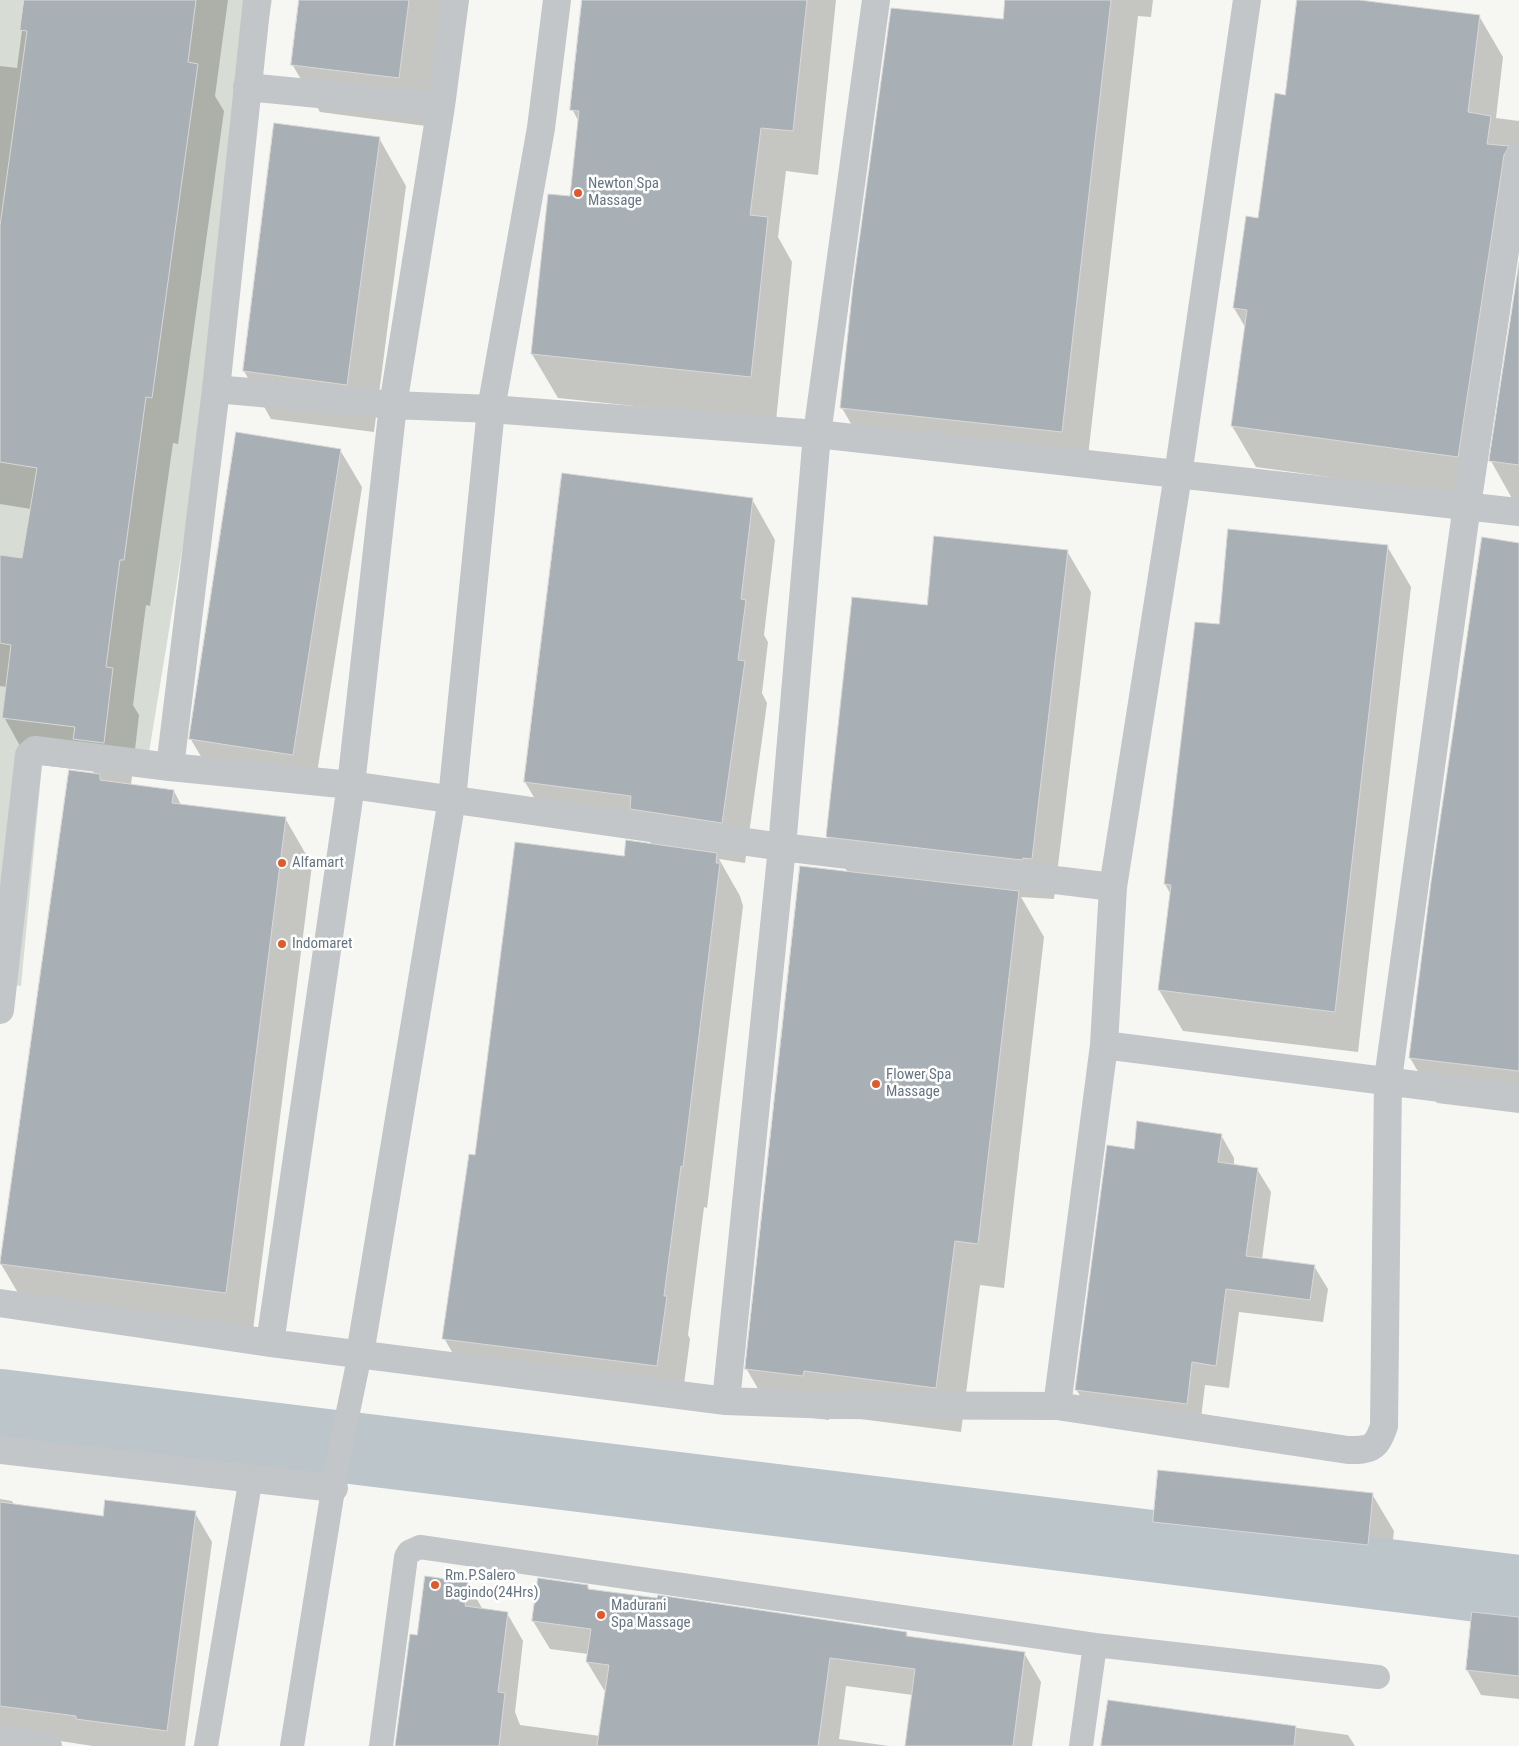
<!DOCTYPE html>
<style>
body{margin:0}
canvas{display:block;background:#f6f6f3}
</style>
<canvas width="1519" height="1746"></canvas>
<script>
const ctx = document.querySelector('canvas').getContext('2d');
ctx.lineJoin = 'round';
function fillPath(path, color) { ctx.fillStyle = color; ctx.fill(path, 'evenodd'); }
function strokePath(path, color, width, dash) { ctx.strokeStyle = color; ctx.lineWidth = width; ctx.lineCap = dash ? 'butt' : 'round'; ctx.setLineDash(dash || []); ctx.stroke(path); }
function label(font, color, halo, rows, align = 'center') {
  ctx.font = font + ' "Roboto Condensed",sans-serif'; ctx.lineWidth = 5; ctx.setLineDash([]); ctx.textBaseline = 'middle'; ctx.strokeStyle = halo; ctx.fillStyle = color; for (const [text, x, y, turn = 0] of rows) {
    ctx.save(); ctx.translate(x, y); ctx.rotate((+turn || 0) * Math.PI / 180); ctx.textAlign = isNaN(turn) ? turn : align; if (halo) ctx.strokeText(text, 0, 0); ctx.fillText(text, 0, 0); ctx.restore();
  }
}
const green = new Path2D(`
 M 0,0 L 272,0 L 146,771 L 42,765 L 21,986 L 0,983 Z`);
const shadow = new Path2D(`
 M 26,0 L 228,0 L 215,96 L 224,111 L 178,444 L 173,443 L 150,606 L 146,605 L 133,705 L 139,715 L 131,785 L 174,791 L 181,805 L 285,818 L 312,865 L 252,1338 L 28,1310 L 1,1264 L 95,775 L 93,771 L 30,764 L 4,717 L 7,687 L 0,686 L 0,557 L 23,559 L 31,509 L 0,504 L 0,66 L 17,68 Z
 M 300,0 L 442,0 L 426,126 L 320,112 L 292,64 Z
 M 583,0 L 836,0 L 818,175 L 786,171 L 778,237 L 792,262 L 776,421 L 558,398 L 532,354 L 549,195 L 571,197 L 579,122 L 572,109 Z
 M 1006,0 L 1153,0 L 1151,17 L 1138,16 L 1086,474 L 866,450 L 842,408 L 1004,21 Z
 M 1298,0 L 1348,0 L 1479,16 L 1503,57 L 1496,118 L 1519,121 L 1519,248 L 1482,498 L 1256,467 L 1232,426 L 1245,327 L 1234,308 L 1259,219 L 1286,96 Z
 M 379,138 L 406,186 L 374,432 L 271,419 L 244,371 Z
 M 1519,271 L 1519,502 L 1514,502 L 1491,461 Z
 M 340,450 L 362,487 L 314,792 L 212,775 L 190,738 Z
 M 752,499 L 775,540 L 764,635 L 768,642 L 762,693 L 767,703 L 745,863 L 719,859 L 740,896 L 743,906 L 707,1208 L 704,1207 L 688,1335 L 690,1339 L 681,1407 L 468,1380 L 444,1338 L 476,1156 L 625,858 L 652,845 L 646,835 L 549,823 L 525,782 Z
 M 1519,544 L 1519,1113 L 1437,1103 L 1410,1058 Z
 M 1387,546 L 1411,587 L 1358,1052 L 1183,1031 L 1159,990 L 1171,895 L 1165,884 L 1220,626 Z
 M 1067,551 L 1091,592 L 1054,899 L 1021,897 L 1044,937 L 1004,1288 L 980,1285 L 961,1432 L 829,1415 L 829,1420 L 772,1413 L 746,1368 L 848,873 L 827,836 L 928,607 Z
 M 1221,1135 L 1234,1158 L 1234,1165 L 1257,1169 L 1271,1192 L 1262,1259 L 1314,1266 L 1328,1289 L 1323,1322 L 1239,1312 L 1229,1388 L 1205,1385 L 1200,1427 L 1090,1413 L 1076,1389 L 1135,1150 Z
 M 1372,1494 L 1394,1531 L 1388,1581 L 1175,1559 L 1154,1522 Z
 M 0,1499 L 12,1501 L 14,1505 L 104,1517 L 195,1513 L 212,1542 L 185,1746 L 93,1746 L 0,1732 Z
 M 468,1583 L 483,1610 L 507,1613 L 523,1641 L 515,1712 L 520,1725 L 600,1736 L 607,1691 L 604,1690 L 587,1662 L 588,1654 L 550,1649 L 533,1621 L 587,1586 L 590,1590 L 906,1633 L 909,1637 L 1024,1653 L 1041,1682 L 1032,1746 L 906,1746 L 913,1695 L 846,1686 L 839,1739 L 889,1746 L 395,1746 L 411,1635 L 418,1636 Z
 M 1519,1619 L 1519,1699 L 1481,1695 L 1467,1670 Z
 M 1109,1702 L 1348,1735 L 1355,1746 L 1103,1746 Z`);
const river = new Path2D(`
 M 0,1405 L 1519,1591`);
const building = new Path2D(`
 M 24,0 L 196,0 L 188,62 L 198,64 L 152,398 L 146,397 L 124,560 L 120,560 L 106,667 L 113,668 L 104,743 L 73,739 L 75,727 L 2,718 L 11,645 L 0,643 L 0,555 L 22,558 L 37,468 L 0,462 L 0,226 L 27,31 L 20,30 Z
 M 299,0 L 409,0 L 399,78 L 291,65 Z
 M 582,0 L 807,0 L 793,131 L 761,128 L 750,215 L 768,217 L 751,377 L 531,354 L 548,194 L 570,196 L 579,111 L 570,110 Z
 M 1005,0 L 1111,0 L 1062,432 L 840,408 L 853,286 L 891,8 L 1003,19 Z
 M 1297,0 L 1359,0 L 1480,15 L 1468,112 L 1491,116 L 1487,144 L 1509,146 L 1504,155 L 1458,457 L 1231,426 L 1247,310 L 1233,308 L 1246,216 L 1258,218 L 1275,93 L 1285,95 Z
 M 274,123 L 380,137 L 347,385 L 243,371 Z
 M 1519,263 L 1519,465 L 1489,461 Z
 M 236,432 L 341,449 L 293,755 L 189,739 Z
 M 562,473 L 753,498 L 741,599 L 746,600 L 738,660 L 745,661 L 722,823 L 630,809 L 631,796 L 524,782 Z
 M 1228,529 L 1388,545 L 1335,1012 L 1158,990 L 1171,885 L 1164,884 L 1195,622 L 1219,624 Z
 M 934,536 L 1068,550 L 1032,859 L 1023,858 L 1022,860 L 826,837 L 852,597 L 927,605 Z
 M 1482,537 L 1519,543 L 1519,1071 L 1409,1058 L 1431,882 Z
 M 69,770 L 100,774 L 100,780 L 174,790 L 172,803 L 286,817 L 226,1293 L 0,1264 Z
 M 626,840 L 717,853 L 716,863 L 720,863 L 683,1167 L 681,1166 L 664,1296 L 667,1296 L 657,1366 L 442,1339 L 469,1154 L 475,1155 L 515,842 L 624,856 Z
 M 800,866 L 1019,891 L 978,1244 L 955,1241 L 936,1388 L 804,1371 L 803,1376 L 745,1369 Z
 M 1137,1121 L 1222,1134 L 1218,1162 L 1258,1168 L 1246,1256 L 1315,1265 L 1310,1300 L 1226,1289 L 1216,1366 L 1192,1362 L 1187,1404 L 1075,1390 L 1107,1145 L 1134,1149 Z
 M 1158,1470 L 1373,1493 L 1368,1545 L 1153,1522 Z
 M 105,1500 L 196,1511 L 167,1731 L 76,1719 L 76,1716 L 0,1706 L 0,1502 L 103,1516 Z
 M 425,1576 L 468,1582 L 465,1606 L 508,1612 L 498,1692 L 505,1693 L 499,1746 L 395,1746 L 410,1634 L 417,1635 Z
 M 538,1578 L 588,1585 L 588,1589 L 657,1598 L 658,1595 L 907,1632 L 906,1636 L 1025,1652 L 1013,1746 L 905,1746 L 915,1669 L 830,1658 L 818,1746 L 597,1746 L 609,1665 L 586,1662 L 591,1629 L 532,1621 Z
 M 1472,1612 L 1519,1617 L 1519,1676 L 1466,1670 Z
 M 1108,1700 L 1296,1726 L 1294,1746 L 1101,1746 Z`);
const lane = new Path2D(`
 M 206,1746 L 251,1477
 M 292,1746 L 337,1465 L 360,1354
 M 381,1746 L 406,1557 L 409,1552 L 420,1547 L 1095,1645 L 1378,1677
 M 1081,1746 L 1095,1645`);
const street = new Path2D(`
 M 247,87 L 441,106
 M 216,389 L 393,405 L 491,409 L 817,434 L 1519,512
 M 170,767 L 216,389 L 257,0
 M 0,1010 L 29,755 L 35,750 L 170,767 L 351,785 L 782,847 L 1113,887
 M 1104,1045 L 1519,1098
 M 0,1303 L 270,1343 L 726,1401 L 833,1405 L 1057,1406 L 1348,1450 C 1371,1450 1376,1449 1384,1426 L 1388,1079 L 1467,505 L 1519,157
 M 270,1343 L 351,785 L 393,405 L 441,106 L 455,0
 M 360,1354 L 452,799 L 491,409 L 541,128 L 557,0
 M 726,1401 L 782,847 L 817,434 L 876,0
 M 1057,1406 L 1104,1045 L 1113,887 L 1178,475 L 1247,0
 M 0,1450 L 334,1488
 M 0,1739 L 48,1746`);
const markers = [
 [578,193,5,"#df5a2a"],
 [282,863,5,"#df5a2a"],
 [282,944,5,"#df5a2a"],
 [876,1084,5,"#df5a2a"],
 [435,1585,5,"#df5a2a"],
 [601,1615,5,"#df5a2a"]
];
const poiNames = [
 ["Newton Spa",588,184],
 ["Massage",588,201],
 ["Alfamart",292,863],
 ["Indomaret",292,944],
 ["Flower Spa",886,1075],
 ["Massage",886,1092],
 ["Rm.P.Salero",445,1576],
 ["Bagindo(24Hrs)",445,1593],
 ["Madurani",611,1606],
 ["Spa Massage",611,1623]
];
fillPath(green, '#d7ddd4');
fillPath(shadow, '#0003');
strokePath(river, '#bbc5ca', 72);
fillPath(building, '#a9b0b5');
strokePath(building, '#d8d8d6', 1);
strokePath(lane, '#c2c6c9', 24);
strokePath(street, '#c2c6c9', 28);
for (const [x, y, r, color] of markers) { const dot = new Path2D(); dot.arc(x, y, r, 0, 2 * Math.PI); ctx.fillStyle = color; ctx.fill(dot); strokePath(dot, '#fff', 2); }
label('15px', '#667583', '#fff', poiNames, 'left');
</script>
